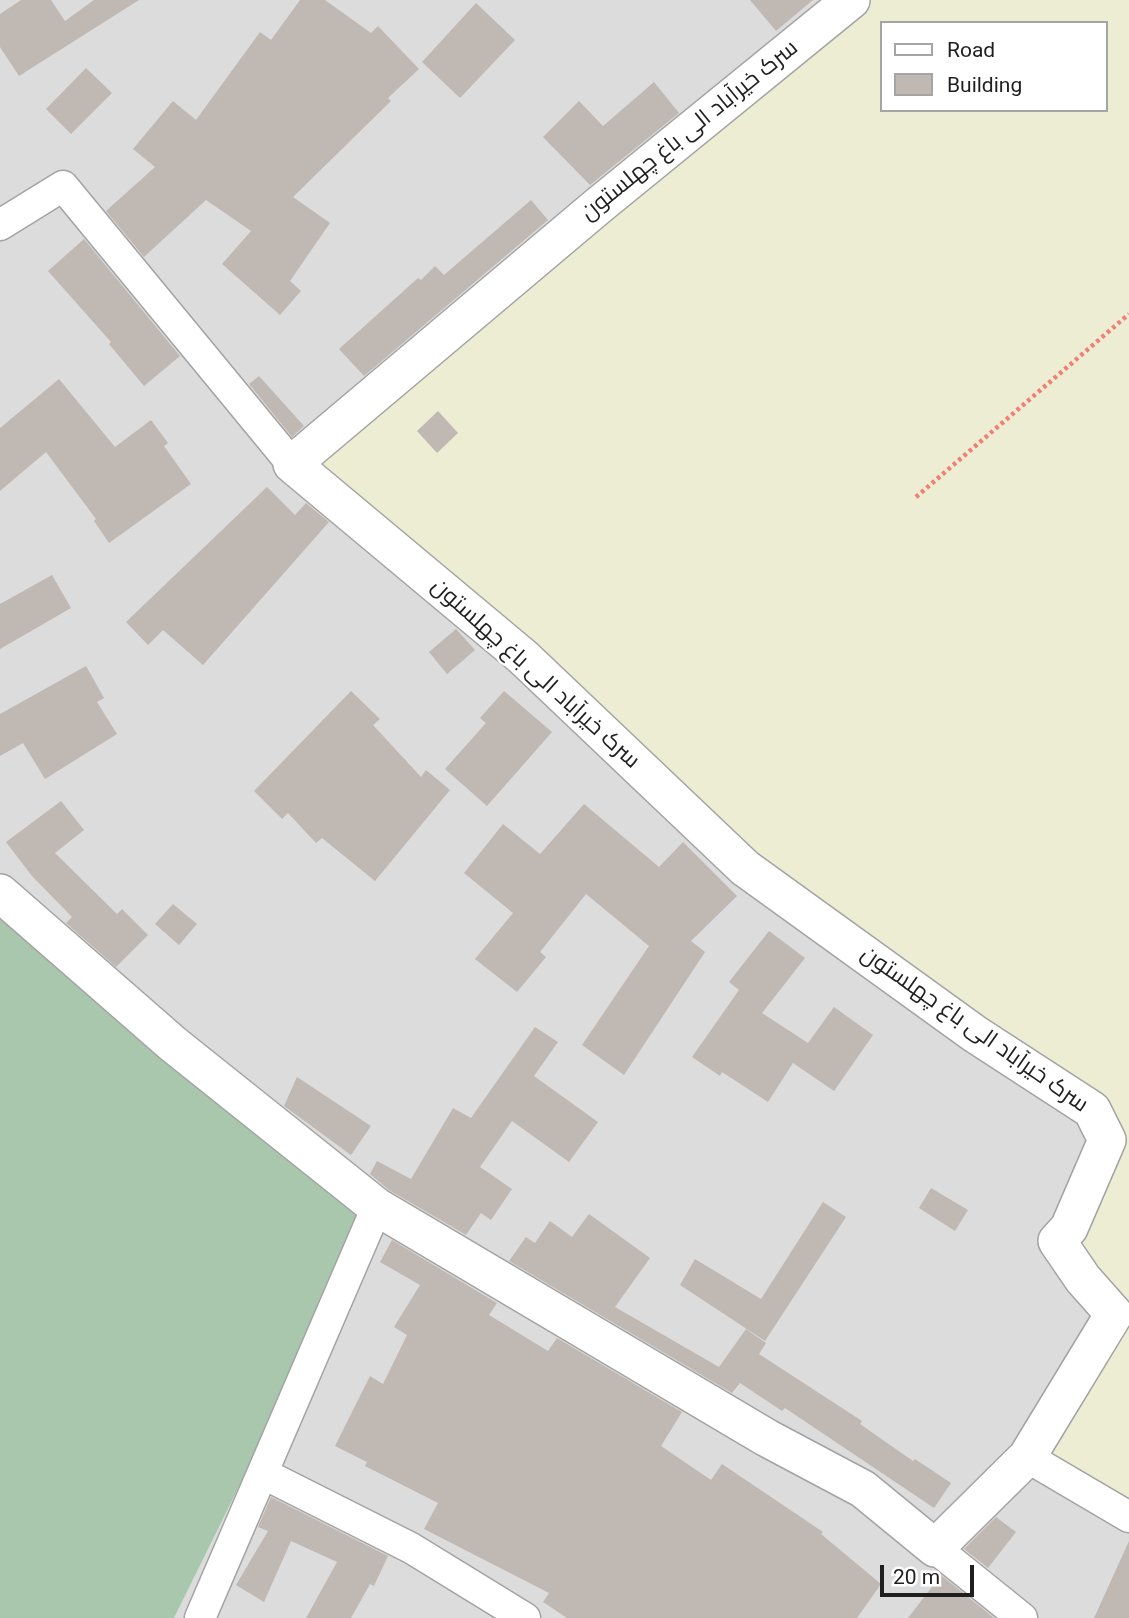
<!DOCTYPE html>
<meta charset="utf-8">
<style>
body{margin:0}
#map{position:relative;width:1129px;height:1618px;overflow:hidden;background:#efece6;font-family:Roboto,sans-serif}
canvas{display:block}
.legend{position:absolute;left:880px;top:21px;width:228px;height:91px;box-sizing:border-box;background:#fff;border:2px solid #a5a5a5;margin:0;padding:9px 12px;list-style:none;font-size:21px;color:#1f1f1f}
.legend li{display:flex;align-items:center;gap:14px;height:35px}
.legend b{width:35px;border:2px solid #a5a5a5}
.scale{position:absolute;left:880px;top:1565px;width:94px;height:32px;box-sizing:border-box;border:4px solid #1f1f1f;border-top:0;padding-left:9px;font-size:21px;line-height:24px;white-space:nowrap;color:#1f1f1f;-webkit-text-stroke:5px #fff;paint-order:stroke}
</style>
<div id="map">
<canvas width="1129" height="1618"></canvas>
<ul class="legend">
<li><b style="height:9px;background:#fff"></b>Road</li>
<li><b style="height:19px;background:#c0b8b3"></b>Building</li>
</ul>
<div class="scale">20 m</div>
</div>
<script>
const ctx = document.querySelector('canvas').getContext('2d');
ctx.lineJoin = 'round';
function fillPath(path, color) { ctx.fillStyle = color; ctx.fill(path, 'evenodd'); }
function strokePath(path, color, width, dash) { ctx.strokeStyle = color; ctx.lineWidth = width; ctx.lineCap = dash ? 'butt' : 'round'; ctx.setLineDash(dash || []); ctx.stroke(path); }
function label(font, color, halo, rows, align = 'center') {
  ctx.font = font + ' Roboto,Cairo,sans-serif'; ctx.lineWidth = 5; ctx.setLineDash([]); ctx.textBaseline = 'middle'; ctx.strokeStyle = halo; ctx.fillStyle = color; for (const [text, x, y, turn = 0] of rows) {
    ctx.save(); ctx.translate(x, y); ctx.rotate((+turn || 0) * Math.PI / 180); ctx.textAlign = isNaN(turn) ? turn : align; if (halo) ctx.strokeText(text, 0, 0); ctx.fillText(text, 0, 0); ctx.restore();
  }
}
const residential = new Path2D(`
 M 0,0 L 851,0 L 1092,1110 L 1114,1314 L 1129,1517 L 1129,1618 L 174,1618 L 376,1207 L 0,893 Z`);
const farmland = new Path2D(`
 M 851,0 L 1129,0 L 1129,1517 L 1027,1457 L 1113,1314 L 1057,1241 L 1107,1140 L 745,868 L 292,464 ZM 882,23 L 1106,23 L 1106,110 L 882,110 Z`);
const cemetery = new Path2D(`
 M 0,893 L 377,1207 L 174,1618 L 0,1618 Z`);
const building = new Path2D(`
 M 21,0 L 51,0 L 65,21 L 94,0 L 139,0 L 19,76 L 0,47 L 0,14 Z
 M 300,0 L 325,0 L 371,33 L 378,26 L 419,69 L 388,98 L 391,101 L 293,197 L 330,223 L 290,281 L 301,291 L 280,315 L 222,264 L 251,231 L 206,200 L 144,257 L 106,211 L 155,167 L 133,149 L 173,101 L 196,120 L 260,32 L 271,40 Z
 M 750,0 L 813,0 L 776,31 Z
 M 476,3 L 515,40 L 460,98 L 422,62 Z
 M 86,68 L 112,93 L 71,134 L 46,109 Z
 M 654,82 L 679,113 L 590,185 L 543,137 L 579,101 L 603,126 Z
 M 531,200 L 548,220 L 364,376 L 339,349 L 418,278 L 421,280 L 435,266 L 444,275 Z
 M 84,239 L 180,356 L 144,386 L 109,344 L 111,342 L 48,271 Z
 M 259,376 L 304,426 L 292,437 L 249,384 Z
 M 59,379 L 115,447 L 151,420 L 168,443 L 164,446 L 191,484 L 109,543 L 94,521 L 96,519 L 46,452 L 0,491 L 0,428 Z
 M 438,411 L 458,433 L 437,453 L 417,431 Z
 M 267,487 L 295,515 L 306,503 L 329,522 L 203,665 L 163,630 L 148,645 L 126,622 Z
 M 52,575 L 71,608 L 0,649 L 0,604 Z
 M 456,629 L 475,650 L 447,674 L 429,652 Z
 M 86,666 L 104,698 L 97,702 L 117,734 L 45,779 L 23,743 L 0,756 L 0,714 Z
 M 351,691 L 380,719 L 373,725 L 421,777 L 426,770 L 450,790 L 375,881 L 322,838 L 316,843 L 288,813 L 282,819 L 254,791 Z
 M 504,691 L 552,732 L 487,806 L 445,769 L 486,723 L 480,718 Z
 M 61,801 L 84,830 L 55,853 L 117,914 L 122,909 L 148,935 L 116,967 L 66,923 L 72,917 L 32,876 L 6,842 Z
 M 584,804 L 659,867 L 683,842 L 737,896 L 691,941 L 705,952 L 624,1075 L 582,1045 L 649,946 L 586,894 L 540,952 L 546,957 L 517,992 L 475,959 L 513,913 L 464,873 L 503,824 L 540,854 Z
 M 173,904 L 197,924 L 179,945 L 155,924 Z
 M 769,931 L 805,958 L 762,1013 L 808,1043 L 834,1007 L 873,1035 L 834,1091 L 793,1063 L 768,1102 L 722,1072 L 720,1076 L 692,1057 L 739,990 L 729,982 Z
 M 535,1027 L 558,1042 L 534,1076 L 598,1122 L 569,1162 L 512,1121 L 480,1167 L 512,1189 L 491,1220 L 481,1213 L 466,1235 L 389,1190 L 370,1174 L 377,1161 L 411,1179 L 453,1108 L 471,1118 Z
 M 297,1077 L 371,1126 L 351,1155 L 284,1106 Z
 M 931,1188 L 968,1210 L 955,1231 L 919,1208 Z
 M 823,1202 L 846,1217 L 765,1341 L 680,1285 L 695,1259 L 761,1299 Z
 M 589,1214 L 650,1258 L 615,1307 L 719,1367 L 746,1329 L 766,1343 L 759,1354 L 862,1421 L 860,1424 L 913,1461 L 915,1459 L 951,1483 L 934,1508 L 785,1408 L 782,1411 L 740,1383 L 732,1393 L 509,1261 L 526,1237 L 535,1243 L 550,1221 L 572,1237 Z
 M 392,1240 L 497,1303 L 489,1315 L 548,1351 L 557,1338 L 682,1412 L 661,1446 L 711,1480 L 722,1464 L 823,1532 L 821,1534 L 881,1584 L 857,1618 L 567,1618 L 543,1602 L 549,1593 L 424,1529 L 438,1503 L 365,1466 L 367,1462 L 335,1446 L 370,1376 L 383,1384 L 407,1335 L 394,1327 L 420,1285 L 380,1262 Z
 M 271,1497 L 388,1556 L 374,1586 L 370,1584 L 351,1618 L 306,1618 L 337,1562 L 291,1541 L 264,1602 L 236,1585 L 268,1531 L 258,1527 Z
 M 996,1517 L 1016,1532 L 988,1568 L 964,1549 Z
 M 1129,1541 L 1129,1618 L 1094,1618 Z
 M 941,1575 L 994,1618 L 908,1618 Z`);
const path = new Path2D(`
 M 916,497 L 1129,314`);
const minor = new Path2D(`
 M 0,225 L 63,186 L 292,464
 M 1027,1457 L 1129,1517
 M 264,1474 L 411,1548 L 525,1618
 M 935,1548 L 1022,1618
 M 200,1618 L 377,1207`);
const tertiary = new Path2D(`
 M 0,893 L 173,1044 L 377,1207 L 767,1438 L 863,1489 L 935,1548 L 1027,1457 L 1114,1314 L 1083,1279 L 1057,1241 L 1069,1228 L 1107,1140 L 1092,1110 L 975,1034 L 745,868 L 523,657 L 292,464 L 598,206 L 851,0`);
const streetNames = [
 ["سرک خیرآباد الی باغ چهلستون",690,131,-39],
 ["سرک خیرآباد الی باغ چهلستون",535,674,42],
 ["سرک خیرآباد الی باغ چهلستون",974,1030,35]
];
fillPath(residential, '#dddcdc');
fillPath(farmland, '#ecedd2');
fillPath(cemetery, '#a8c7ac');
fillPath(building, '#c0b8b3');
strokePath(minor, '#a3a3a3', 33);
strokePath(tertiary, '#a3a3a3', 40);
strokePath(path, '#f27e74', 4.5, [3.5, 3.5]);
strokePath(minor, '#fff', 30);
strokePath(tertiary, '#fff', 37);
label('23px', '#1f1f1f', '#fff', streetNames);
</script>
